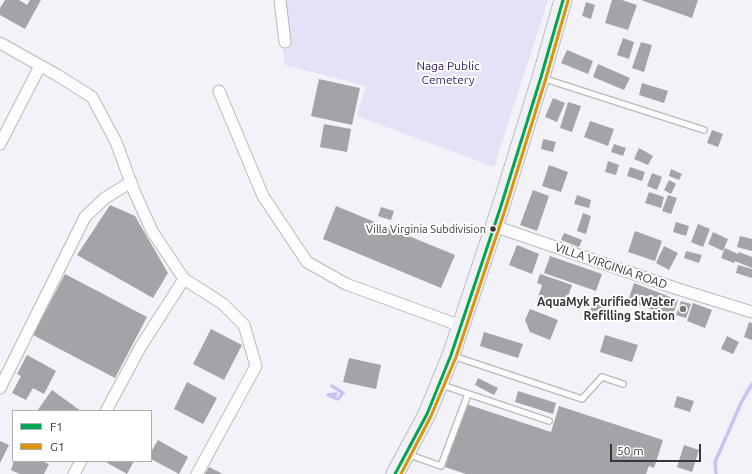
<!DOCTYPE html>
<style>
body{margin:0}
#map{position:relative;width:752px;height:474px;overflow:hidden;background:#f2f2f8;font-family:Ubuntu,sans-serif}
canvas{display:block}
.legend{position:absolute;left:12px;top:410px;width:140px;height:52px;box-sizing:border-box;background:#fff;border:1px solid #afafb1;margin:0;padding:5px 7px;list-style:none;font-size:12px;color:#37373b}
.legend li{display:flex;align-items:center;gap:8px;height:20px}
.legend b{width:20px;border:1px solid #afafb1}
.scale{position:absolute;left:610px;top:444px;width:91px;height:18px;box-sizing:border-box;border:2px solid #37373b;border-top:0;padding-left:5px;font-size:12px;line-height:14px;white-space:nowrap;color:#37373b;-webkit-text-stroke:3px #fff;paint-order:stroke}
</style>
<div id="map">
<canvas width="752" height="474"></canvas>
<ul class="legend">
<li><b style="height:5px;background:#00a651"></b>F1</li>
<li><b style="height:5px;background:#da9509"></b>G1</li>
</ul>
<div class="scale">50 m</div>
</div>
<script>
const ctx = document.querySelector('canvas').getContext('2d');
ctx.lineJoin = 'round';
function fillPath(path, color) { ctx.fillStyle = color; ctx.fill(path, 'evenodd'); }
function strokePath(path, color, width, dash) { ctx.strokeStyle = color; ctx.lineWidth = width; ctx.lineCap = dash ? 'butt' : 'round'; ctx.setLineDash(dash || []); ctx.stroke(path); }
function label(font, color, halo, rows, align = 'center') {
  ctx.font = font + ' Ubuntu,sans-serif'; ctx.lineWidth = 4; ctx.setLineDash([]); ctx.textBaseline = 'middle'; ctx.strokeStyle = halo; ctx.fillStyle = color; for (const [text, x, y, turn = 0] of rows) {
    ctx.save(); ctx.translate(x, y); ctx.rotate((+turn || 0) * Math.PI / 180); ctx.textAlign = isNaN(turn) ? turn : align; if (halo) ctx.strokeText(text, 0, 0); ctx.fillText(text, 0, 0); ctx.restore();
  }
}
const green = new Path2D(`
 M 276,0 L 548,0 L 494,167 L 357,116 L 366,86 L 285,65 Z`);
const stream = new Path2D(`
 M 332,386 L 343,393 L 338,399 L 328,395 L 336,394
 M 716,474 L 715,462 L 741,403 L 752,384`);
const building = new Path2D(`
 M 5,0 L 19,0 L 27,5 L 30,0 L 41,0 L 25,29 L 0,15 L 0,8 Z
 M 612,0 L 622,0 L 637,5 L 628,30 L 605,23 Z
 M 641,0 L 698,0 L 692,18 Z
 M 586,2 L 595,5 L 591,19 L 582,16 Z
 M 623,38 L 634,42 L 629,59 L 617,55 Z
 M 641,42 L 652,45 L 644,72 L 632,68 Z
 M 567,50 L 593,61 L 588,74 L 561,63 Z
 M 598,64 L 630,78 L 624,90 L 593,77 Z
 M 319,79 L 360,88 L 352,125 L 311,116 Z
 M 642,83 L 668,91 L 664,103 L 639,95 Z
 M 553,98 L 565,103 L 557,122 L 545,117 Z
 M 568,102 L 581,106 L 572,132 L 560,128 Z
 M 590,121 L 614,129 L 608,146 L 584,137 Z
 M 324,124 L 351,129 L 347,152 L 320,147 Z
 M 712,130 L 723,134 L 718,147 L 707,143 Z
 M 543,139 L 556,142 L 553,152 L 541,149 Z
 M 614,144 L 626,148 L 623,156 L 611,152 Z
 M 639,148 L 653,156 L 648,165 L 634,159 Z
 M 608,161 L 619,165 L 616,175 L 605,172 Z
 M 549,165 L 568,172 L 561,192 L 542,186 Z
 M 630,167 L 645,172 L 642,181 L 627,176 Z
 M 671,169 L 682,174 L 679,180 L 669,176 Z
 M 652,173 L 662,177 L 657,190 L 647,186 Z
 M 669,180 L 676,184 L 671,194 L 664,190 Z
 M 533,190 L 549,196 L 537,231 L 520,225 Z
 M 649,192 L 664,197 L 661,208 L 645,203 Z
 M 577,195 L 591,200 L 589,208 L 574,204 Z
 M 668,195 L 677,198 L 671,214 L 662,211 Z
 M 110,205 L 135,216 L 168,273 L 153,298 L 77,255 Z
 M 336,206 L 455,255 L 441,288 L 323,239 Z
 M 381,207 L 394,211 L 391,220 L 378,216 Z
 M 583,213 L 591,216 L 586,234 L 577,231 Z
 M 676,222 L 689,226 L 686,236 L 673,232 Z
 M 698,224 L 710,229 L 703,247 L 691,242 Z
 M 635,231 L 662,241 L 655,261 L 628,252 Z
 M 713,232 L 728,239 L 723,251 L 708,244 Z
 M 564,233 L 582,240 L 579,247 L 561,240 Z
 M 740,236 L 752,239 L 752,251 L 737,247 Z
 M 517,245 L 539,254 L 532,274 L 509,265 Z
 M 664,246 L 678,253 L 669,270 L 656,263 Z
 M 725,248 L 738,254 L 739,252 L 752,257 L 752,268 L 735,261 L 734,263 L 721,258 Z
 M 686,251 L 702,255 L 699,263 L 684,258 Z
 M 550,256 L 602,274 L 596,291 L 544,273 Z
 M 738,265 L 752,269 L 752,278 L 736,273 Z
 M 65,274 L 147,317 L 115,378 L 33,335 Z
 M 540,274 L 572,285 L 564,307 L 550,303 L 549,305 L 537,301 L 542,285 L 537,283 Z
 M 634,283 L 678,300 L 672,317 L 628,301 Z
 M 594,300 L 610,305 L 604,322 L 588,317 Z
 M 681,301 L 691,304 L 686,318 L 676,315 Z
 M 693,303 L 712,310 L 705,328 L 687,321 Z
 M 530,309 L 558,320 L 550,340 L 530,332 L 525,320 Z
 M 749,322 L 752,323 L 752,340 L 744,337 Z
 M 211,329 L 242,345 L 224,380 L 193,364 Z
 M 484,332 L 523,344 L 518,358 L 480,346 Z
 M 605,335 L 638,345 L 632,362 L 600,352 Z
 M 727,336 L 739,342 L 733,354 L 721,349 Z
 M 27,355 L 56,371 L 44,394 L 33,388 L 26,400 L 12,393 L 21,376 L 17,374 Z
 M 349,358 L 381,365 L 376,389 L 343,382 Z
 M 478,378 L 498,388 L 494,395 L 475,385 Z
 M 187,382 L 217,398 L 203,424 L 174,409 Z
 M 52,390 L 81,411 L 37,411 Z
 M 518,391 L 556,403 L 553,414 L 515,402 Z
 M 677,396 L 694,401 L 690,412 L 674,407 Z
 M 466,404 L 551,432 L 559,406 L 663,440 L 654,468 L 649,466 L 646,474 L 466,474 L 445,467 Z
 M 158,440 L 188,457 L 179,474 L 151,459 L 151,452 Z
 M 0,441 L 9,445 L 0,463 Z
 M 684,445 L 699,450 L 692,472 L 677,467 Z
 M 14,461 L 42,461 L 49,464 L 44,474 L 20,474 L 11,470 Z
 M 104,461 L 134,461 L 127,474 Z
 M 209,467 L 223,474 L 205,474 Z`);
const service = new Path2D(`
 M 542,78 L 704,130
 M 453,356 L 582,399 L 602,377 L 623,384
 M 442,385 L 549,421
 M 407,454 L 441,466 L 468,394`);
const minor = new Path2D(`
 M 280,0 L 285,42
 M 0,43 L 57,75 L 92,97 L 116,142 L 134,191 L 152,231 L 184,279 L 223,304 L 244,325 L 256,366 L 197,474
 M 219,91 L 263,196 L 307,262 L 346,284 L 461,326
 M 0,144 L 40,66
 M 494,226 L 678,289 L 752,312
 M 0,388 L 85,217 L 105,198 L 131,182
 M 106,411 L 141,346 L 184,279
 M 74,474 L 81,461`);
const primary = new Path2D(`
 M 395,474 L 427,414 L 451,355 L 500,209 L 541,77 L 563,0`);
const bus1 = new Path2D(`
 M 395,474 L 427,414 L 451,355 L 500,209 L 541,77 L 563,0`);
const bus2 = new Path2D(`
 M 401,474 L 431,416 L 456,357 L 505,210 L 546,78 L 568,1`);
const markers = [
 [493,229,3.5,"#37373b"],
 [683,309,4,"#78787d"]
];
const busNames = [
 ["Villa Virginia Subdivision",486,229]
];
const parkNames = [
 ["Naga Public",448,66],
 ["Cemetery",448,80]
];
const streetNames = [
 ["VILLA VIRGINIA ROAD",611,266,19]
];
const poiNames = [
 ["AquaMyk Purified Water",675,302],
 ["Refilling Station",675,316]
];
fillPath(green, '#e3e2f7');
strokePath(stream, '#c7c4f3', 3.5);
fillPath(building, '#a4a4a8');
strokePath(service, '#b9b9bd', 8);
strokePath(minor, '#b9b9bd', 13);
strokePath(primary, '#bdbcc8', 19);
strokePath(service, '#fdfdfe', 5.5);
strokePath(minor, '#fdfdfe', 11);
strokePath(primary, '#f0f0f5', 17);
strokePath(bus1, '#00a651', 3);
strokePath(bus2, '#da9509', 3);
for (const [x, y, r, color] of markers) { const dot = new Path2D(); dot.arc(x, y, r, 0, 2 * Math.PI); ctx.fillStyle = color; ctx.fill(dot); strokePath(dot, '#fff', 1.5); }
label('11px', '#37373b', '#fff', busNames, 'right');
label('12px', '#2d1d65', '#fff', parkNames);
label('12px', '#37373b', '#fff', streetNames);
label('bold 12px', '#37373b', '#fff', poiNames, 'right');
</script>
